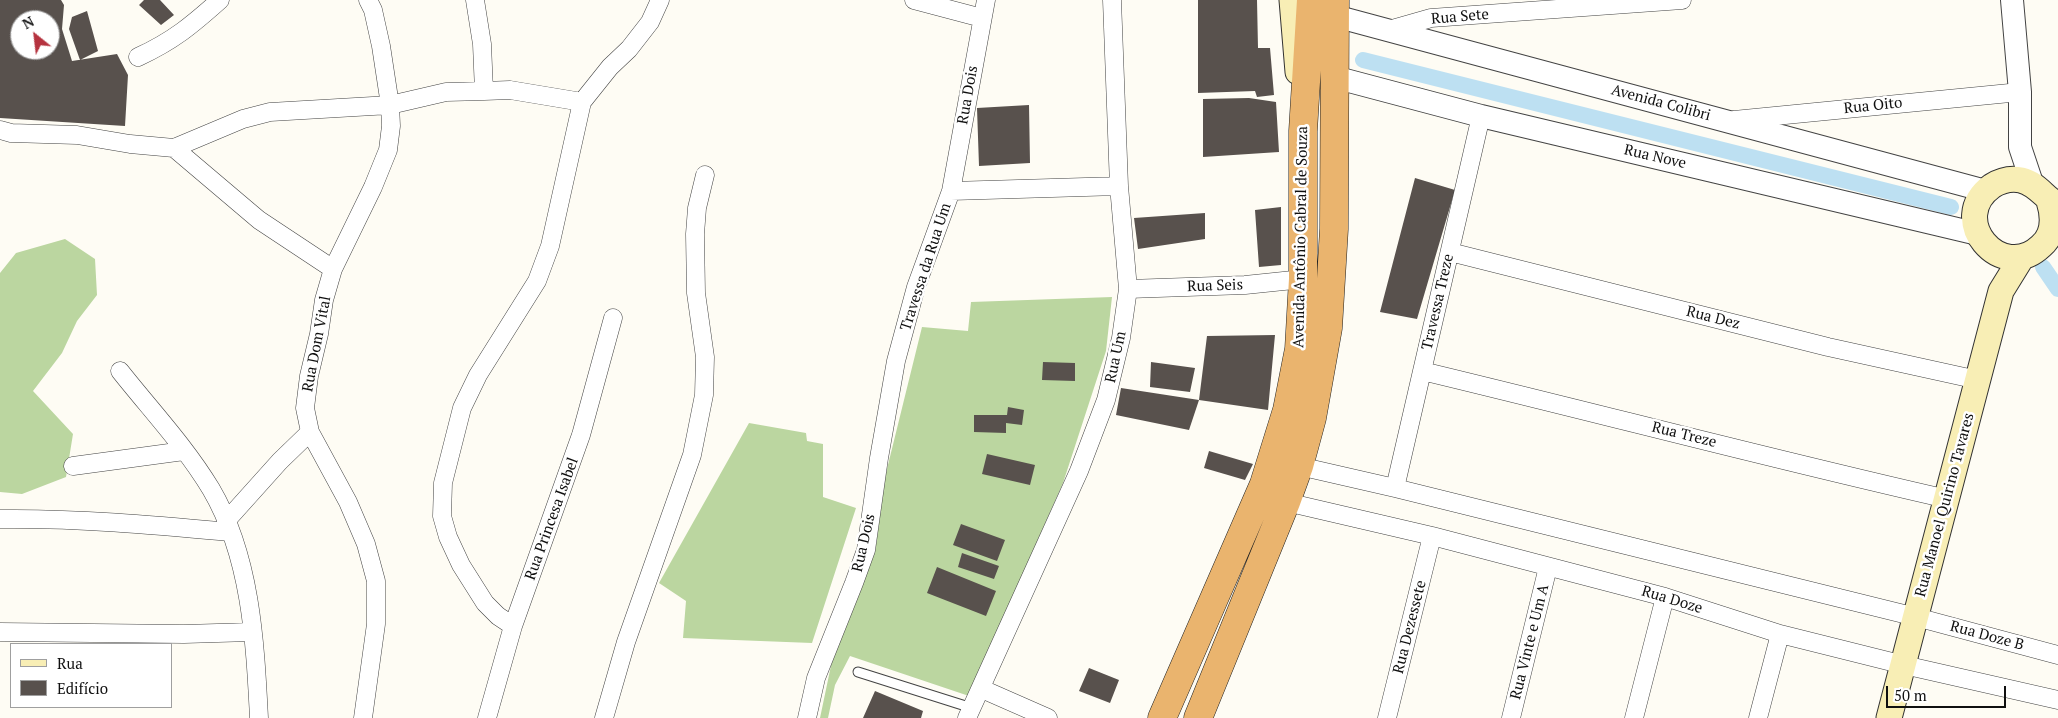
<!DOCTYPE html>
<meta charset="utf-8">
<style>
body{margin:0}
#map{position:relative;width:2058px;height:718px;overflow:hidden;background:#fefcf4;font-family:"PT Serif",serif}
canvas{display:block}
.legend{position:absolute;left:10px;top:643px;width:162px;height:65px;box-sizing:border-box;background:#fff;border:1px solid #9f9f9f;margin:0;padding:6px 9px;list-style:none;font-size:15px;color:#101010}
.legend li{display:flex;align-items:center;gap:10px;height:25px}
.legend b{width:25px;border:1px solid #9f9f9f}
.north{position:absolute;left:10px;top:10px;width:50px;height:50px;box-sizing:border-box;background:#fff;border:1px solid #9f9f9f;border-radius:50%;rotate:331deg;font-size:14px;font-weight:700;line-height:20px;text-align:center;color:#101010}
.north::after{content:'';display:block;margin:auto;width:18px;height:22px;background:#b5333f;clip-path:polygon(50% 0,100% 100%,50% 72%,0 100%)}
.scale{position:absolute;left:1886px;top:686px;width:120px;height:22px;box-sizing:border-box;border:2px solid #101010;border-top:0;padding-left:6px;font-size:15px;line-height:18px;white-space:nowrap;color:#101010;-webkit-text-stroke:4px #fff;paint-order:stroke}
</style>
<div id="map">
<canvas width="2058" height="718"></canvas>
<ul class="legend">
<li><b style="height:6px;background:#f8eeb5"></b>Rua</li>
<li><b style="height:14px;background:#58514d"></b>Edifício</li>
</ul>
<div class="north">N</div>
<div class="scale">50 m</div>
</div>
<script>
const ctx = document.querySelector('canvas').getContext('2d');
ctx.lineJoin = 'round';
function fillPath(path, color) { ctx.fillStyle = color; ctx.fill(path, 'evenodd'); }
function strokePath(path, color, width, dash) { ctx.strokeStyle = color; ctx.lineWidth = width; ctx.lineCap = dash ? 'butt' : 'round'; ctx.setLineDash(dash || []); ctx.stroke(path); }
function label(font, color, halo, rows, align = 'center') {
  ctx.font = font + ' "PT Serif",serif'; ctx.lineWidth = 5; ctx.setLineDash([]); ctx.textBaseline = 'middle'; ctx.strokeStyle = halo; ctx.fillStyle = color; for (const [text, x, y, turn = 0] of rows) {
    ctx.save(); ctx.translate(x, y); ctx.rotate((+turn || 0) * Math.PI / 180); ctx.textAlign = isNaN(turn) ? turn : align; if (halo) ctx.strokeText(text, 0, 0); ctx.fillText(text, 0, 0); ctx.restore();
  }
}
const forest = new Path2D(`
 M 65,239 L 95,259 L 97,295 L 77,321 L 62,353 L 33,391 L 73,434 L 66,477 L 22,494 L 0,492 L 0,273 L 16,253 Z
 M 1112,297 L 1106,351 L 1063,483 L 969,696 L 850,656 L 835,685 L 828,718 L 820,718 L 833,656 L 875,552 L 885,477 L 922,327 L 968,331 L 971,302 Z
 M 749,423 L 806,433 L 807,441 L 823,444 L 823,497 L 856,508 L 812,643 L 683,638 L 686,601 L 659,583 Z`);
const canal = new Path2D(`
 M 1363,60 L 1951,207
 M 2043,267 L 2058,289`);
const building = new Path2D(`
 M 0,0 L 61,0 L 64,5 L 62,29 L 72,61 L 117,54 L 128,75 L 125,126 L 0,118 ZM 20,20 L 50,20 L 50,50 L 20,50 Z
 M 144,0 L 160,0 L 174,15 L 161,25 L 139,5 Z
 M 1198,0 L 1257,0 L 1258,48 L 1270,48 L 1274,95 L 1257,97 L 1255,91 L 1198,93 Z
 M 87,11 L 98,51 L 80,60 L 69,29 L 72,17 Z
 M 1249,98 L 1276,102 L 1279,152 L 1203,157 L 1203,99 Z
 M 1029,105 L 1030,163 L 979,166 L 977,108 Z
 M 1415,178 L 1455,190 L 1417,319 L 1380,312 Z
 M 1281,207 L 1281,265 L 1259,267 L 1255,210 Z
 M 1205,213 L 1205,239 L 1138,249 L 1134,218 Z
 M 1275,335 L 1268,410 L 1199,400 L 1207,336 Z
 M 1043,362 L 1075,363 L 1075,381 L 1042,380 Z
 M 1151,362 L 1195,368 L 1190,392 L 1150,387 Z
 M 1121,388 L 1199,400 L 1189,430 L 1116,415 Z
 M 1008,407 L 1024,410 L 1022,425 L 1006,423 L 1006,433 L 974,432 L 974,415 L 1007,415 Z
 M 1209,451 L 1253,464 L 1245,480 L 1204,468 Z
 M 987,454 L 1035,465 L 1030,485 L 982,474 Z
 M 961,524 L 1005,540 L 997,561 L 953,545 Z
 M 962,553 L 999,566 L 994,579 L 958,567 Z
 M 937,567 L 996,591 L 986,616 L 927,593 Z
 M 1089,668 L 1119,680 L 1110,703 L 1079,691 Z
 M 875,691 L 923,711 L 921,718 L 863,718 Z`);
const service = new Path2D(`
 M 858,672 L 972,708`);
const minor = new Path2D(`
 M 475,0 L 482,44 L 484,91
 M 914,0 L 982,18
 M 1389,30 L 1431,18 L 1682,0
 M 138,57 C 173,41 192,25 220,0
 M 1734,120 L 2020,92
 M 0,130 L 11,133 L 77,135 L 130,144 L 174,148 L 243,119 L 270,112 L 390,105 L 446,92 L 484,91 L 510,90 L 582,102 L 610,67 L 629,49 L 650,22 L 660,0
 M 174,148 L 259,220 L 333,269
 M 951,191 L 986,0
 M 1450,252 L 1828,347 L 1978,380
 M 1128,289 L 1245,285 L 1303,279
 M 120,371 C 150,409 185,446 211,489 C 251,557 255,641 259,718
 M 1422,371 C 1597,413 1771,459 1947,499
 M 73,466 L 184,451
 M 1299,466 L 1395,488 L 1916,617 L 2058,655
 M 1395,488 L 1481,116
 M 1286,502 L 1432,536 L 1665,597 L 1780,634 L 1904,665 L 2058,700
 M 0,519 C 78,518 154,525 231,532
 M 227,520 L 280,461 L 310,432
 M 513,626 L 498,616 L 485,603 L 461,565 L 448,537 L 442,516 L 443,483 L 462,408 L 478,375 L 537,281 L 550,246 L 582,102
 M 0,632 L 184,634 L 251,632
 M 982,689 L 1048,718
 M 363,718 L 376,624 L 376,581 L 366,544 L 348,502 L 310,432 L 305,408 L 309,376 L 319,334 L 324,300 L 333,269 L 373,187 L 388,150 L 391,126 L 390,105 L 381,46 L 373,10 L 368,0
 M 487,718 L 513,626 L 581,435 L 613,318
 M 604,718 L 626,642 L 692,455 L 704,395 L 705,357 L 696,293 L 695,234 L 697,208 L 705,175
 M 807,718 L 816,678 L 854,583 L 866,550 L 879,458 L 896,361 L 916,287 L 951,191 L 1119,186
 M 967,718 L 1079,471 L 1106,400 L 1121,338 L 1128,289 L 1119,186 L 1112,0
 M 1387,718 L 1432,536
 M 1511,718 L 1548,567
 M 1634,718 L 1665,597
 M 1758,718 L 1780,634`);
const tertiary = new Path2D(`
 M 2012,0 L 2020,92 L 2020,147 L 2032,183
 M 1335,16 L 1986,191
 M 1334,77 L 1481,116 L 1978,234`);
const secondary = new Path2D(`
 M 1292,0 L 1298,72
 M 2049,201 C 2054,217 2055,234 2041,246 C 2001,284 1946,219 1992,186 C 2000,181 2011,178 2021,180 C 2038,184 2044,198 2058,205
 M 1889,718 L 2001,291 L 2022,257`);
const trunk = new Path2D(`
 M 1162,718 L 1264,484 L 1287,410 L 1299,349 L 1303,279 L 1303,131 L 1311,0
 M 1198,718 L 1286,502 L 1299,466 L 1312,418 L 1328,328 L 1334,229 L 1335,0`);
const streetNames = [
 ["Rua Sete",1460,17,-5],
 ["Rua Dois",968,95,-80],
 ["Avenida Colibri",1661,103,15],
 ["Rua Oito",1873,106,-6],
 ["Rua Nove",1655,157,13],
 ["Avenida Antônio Cabral de Souza",1301,237,-89],
 ["Travessa da Rua Um",926,267,-72],
 ["Rua Seis",1215,286,-2],
 ["Travessa Treze",1438,302,-77],
 ["Rua Dez",1713,318,14],
 ["Rua Dom Vital",317,344,-79],
 ["Rua Um",1116,357,-78],
 ["Rua Treze",1684,435,14],
 ["Rua Manoel Quirino Tavares",1945,505,-75],
 ["Rua Princesa Isabel",552,519,-70],
 ["Rua Dois",864,543,-77],
 ["Rua Doze",1672,600,17],
 ["Rua Dezessete",1410,627,-76],
 ["Rua Doze B",1987,636,15],
 ["Rua Vinte e Um A",1530,642,-76]
];
fillPath(forest, '#bbd6a0');
strokePath(canal, '#bde0f2', 16);
fillPath(building, '#58514d');
strokePath(service, '#434343', 11);
strokePath(minor, '#434343', 19);
strokePath(tertiary, '#434343', 24);
strokePath(secondary, '#323232', 27);
strokePath(trunk, '#212121', 29);
strokePath(service, '#fff', 9);
strokePath(minor, '#fff', 18);
strokePath(tertiary, '#fff', 22);
strokePath(secondary, '#f8eeb5', 25);
strokePath(trunk, '#eab46e', 28);
label('15px', '#101010', '#fff', streetNames);
</script>
